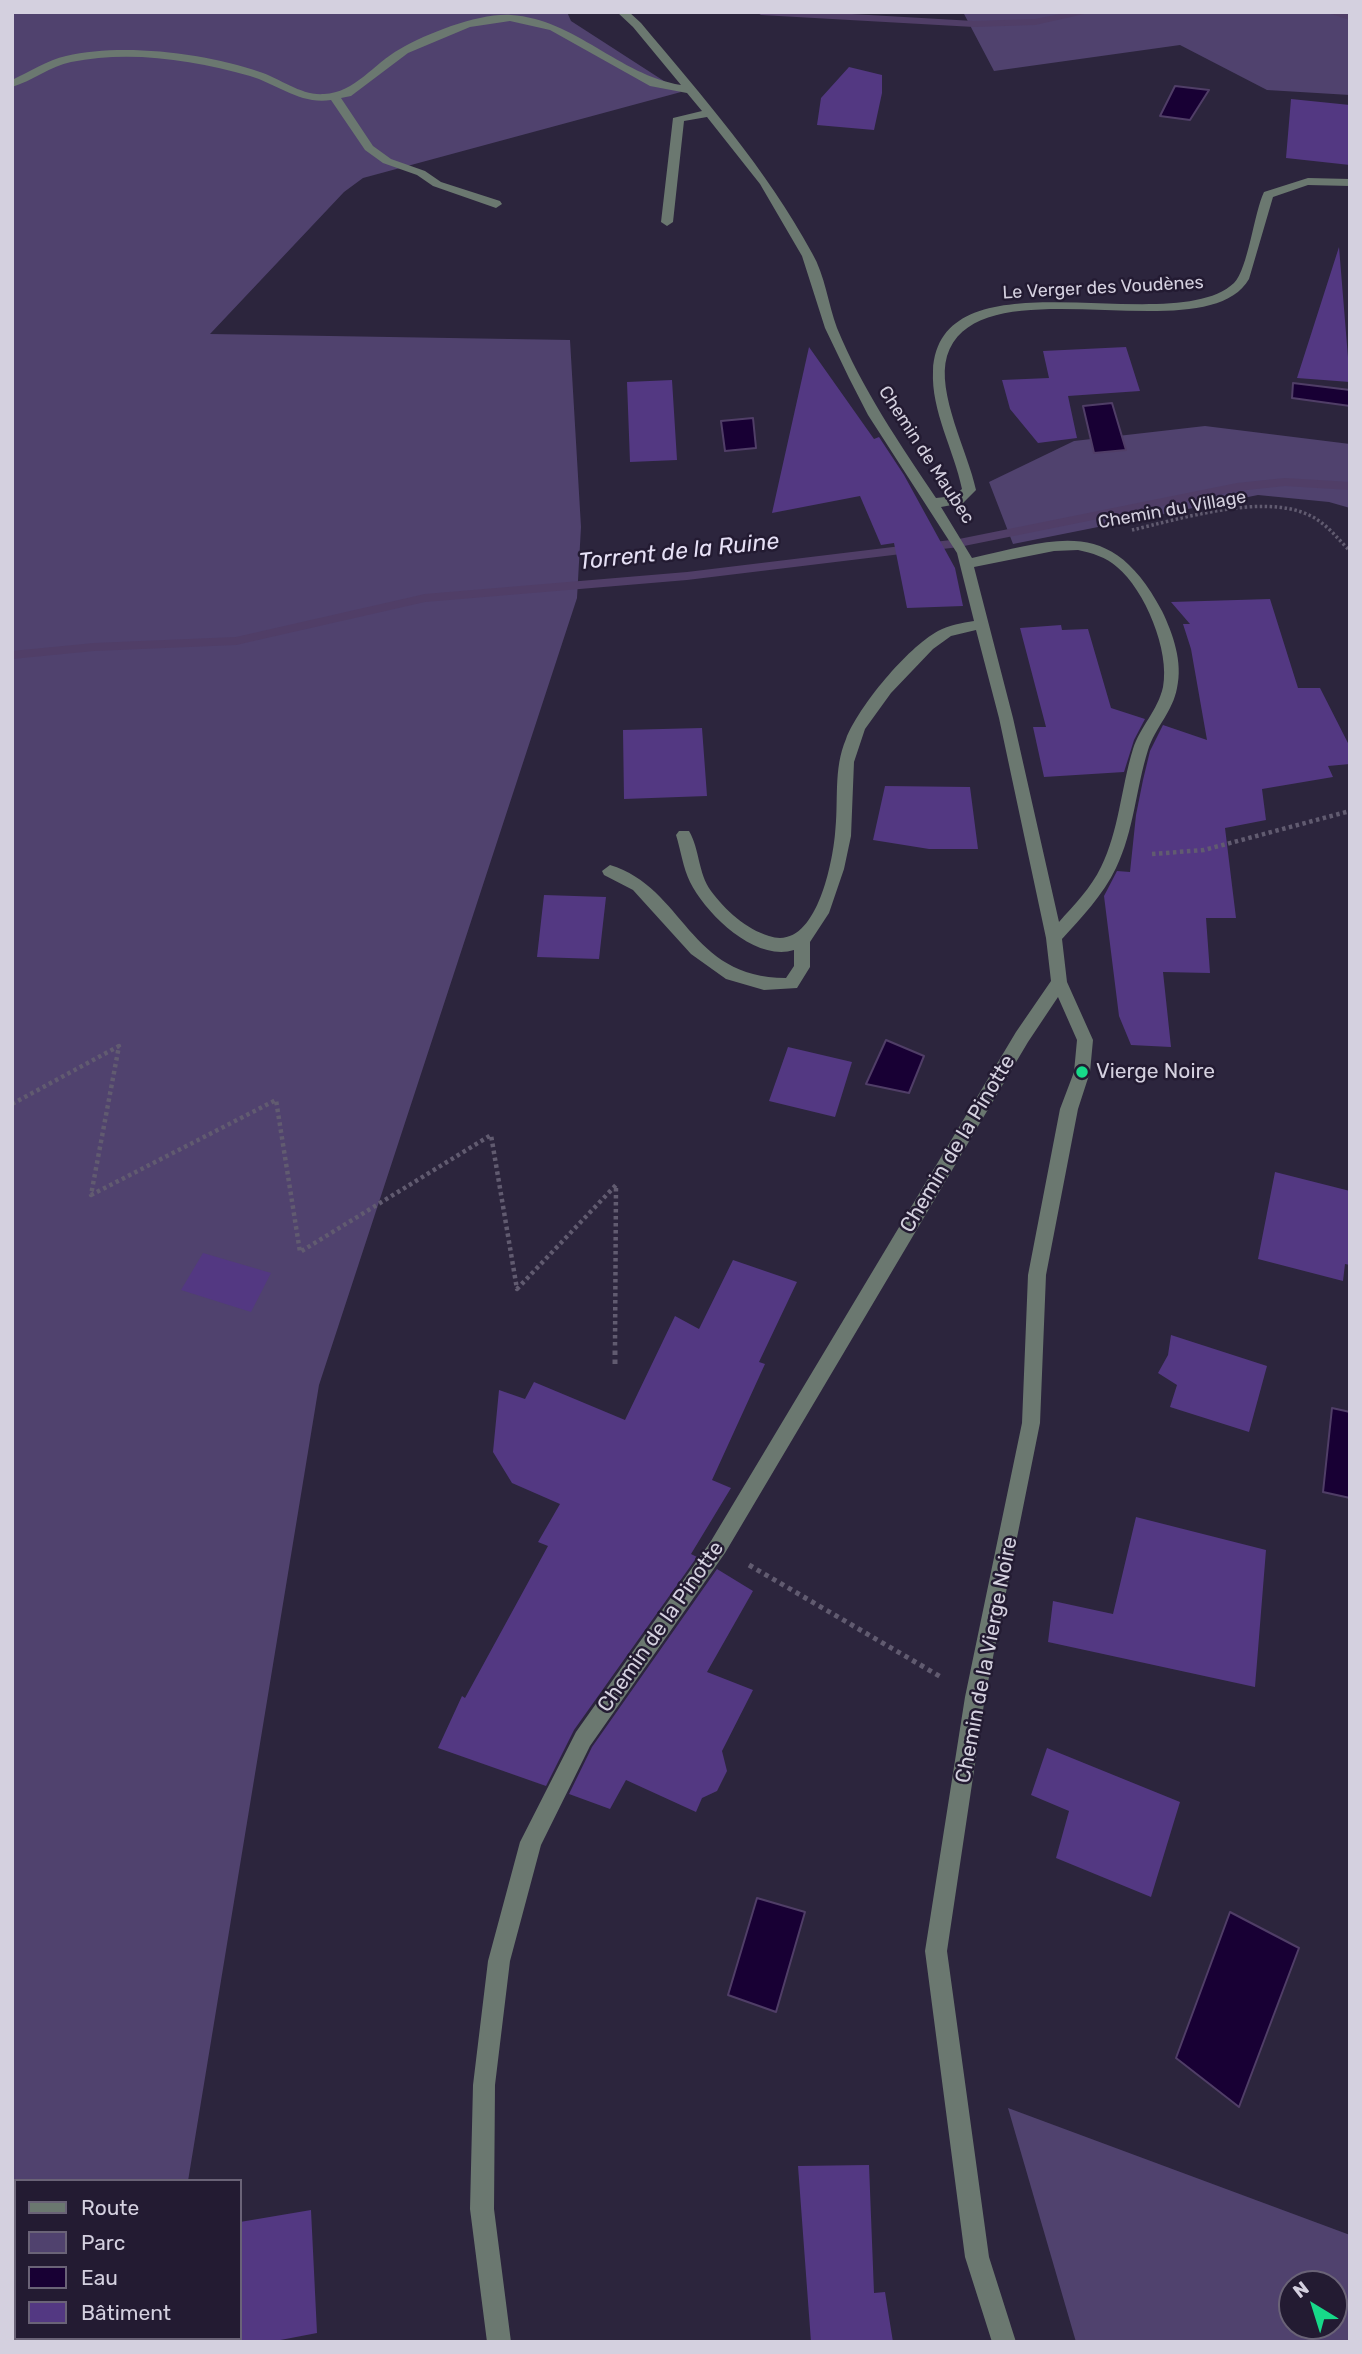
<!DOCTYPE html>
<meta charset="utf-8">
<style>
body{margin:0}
#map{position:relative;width:1362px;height:2354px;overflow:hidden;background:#2c253d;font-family:Rubik,sans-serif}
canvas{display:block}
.frame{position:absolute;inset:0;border:14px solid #d4d0df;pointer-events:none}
.legend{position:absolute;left:14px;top:2179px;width:228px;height:161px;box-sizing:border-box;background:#231b32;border:2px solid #6a6377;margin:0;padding:9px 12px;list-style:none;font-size:21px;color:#d4d0df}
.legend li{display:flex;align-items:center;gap:14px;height:35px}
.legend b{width:35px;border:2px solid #6a6377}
.north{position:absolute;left:1278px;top:2270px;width:70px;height:70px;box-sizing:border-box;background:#231b32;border:2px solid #6a6377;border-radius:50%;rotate:322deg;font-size:19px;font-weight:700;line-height:28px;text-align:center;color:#d4d0df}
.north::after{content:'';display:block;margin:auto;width:24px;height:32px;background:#17d989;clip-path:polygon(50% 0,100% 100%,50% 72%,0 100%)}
</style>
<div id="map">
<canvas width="1362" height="2354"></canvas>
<div class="frame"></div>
<ul class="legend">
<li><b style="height:9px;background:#6b7870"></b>Route</li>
<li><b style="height:19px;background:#50426e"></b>Parc</li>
<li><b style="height:19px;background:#180034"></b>Eau</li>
<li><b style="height:19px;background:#533882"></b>Bâtiment</li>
</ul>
<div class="north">N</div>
</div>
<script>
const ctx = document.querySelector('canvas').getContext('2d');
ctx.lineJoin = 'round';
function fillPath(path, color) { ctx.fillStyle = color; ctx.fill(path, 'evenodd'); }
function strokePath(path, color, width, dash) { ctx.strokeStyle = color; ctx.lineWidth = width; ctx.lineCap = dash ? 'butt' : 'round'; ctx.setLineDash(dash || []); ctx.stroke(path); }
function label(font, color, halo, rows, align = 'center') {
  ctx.font = font + ' Rubik,sans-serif'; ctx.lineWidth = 5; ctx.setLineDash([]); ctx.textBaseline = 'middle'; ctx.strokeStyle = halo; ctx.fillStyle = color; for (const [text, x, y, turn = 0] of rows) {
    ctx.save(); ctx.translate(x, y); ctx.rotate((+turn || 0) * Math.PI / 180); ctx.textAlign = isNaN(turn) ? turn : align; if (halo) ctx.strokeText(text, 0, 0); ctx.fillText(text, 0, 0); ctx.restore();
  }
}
const green = new Path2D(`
 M 12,12 L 567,12 L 571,21 L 681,92 L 363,178 L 344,192 L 210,334 L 570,340 L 581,527 L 577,598 L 319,1385 L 188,2181 L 16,2181 L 16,2338 L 162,2338 L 161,2342 L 12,2342 Z
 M 963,12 L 1350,12 L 1350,95 L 1267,90 L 1180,45 L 994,71 Z
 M 1205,426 L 1350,444 L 1350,508 L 1329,502 L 1258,495 L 1013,544 L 989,482 L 1074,441 Z
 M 1008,2108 L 1350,2235 L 1350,2342 L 1076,2342 ZM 1292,2284 L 1334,2284 L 1334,2326 L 1292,2326 Z`);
const water = new Path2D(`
 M 1175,86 L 1209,90 L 1190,120 L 1160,116 Z
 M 1293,383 L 1350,390 L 1350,406 L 1292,398 Z
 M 1112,403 L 1126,450 L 1094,453 L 1083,406 Z
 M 753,418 L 756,448 L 725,451 L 721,421 Z
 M 886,1040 L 924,1056 L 909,1093 L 866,1084 Z
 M 1332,1408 L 1350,1412 L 1350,1498 L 1323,1492 Z
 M 757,1898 L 805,1912 L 776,2012 L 728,1995 Z
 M 1230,1912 L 1299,1948 L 1239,2107 L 1176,2058 Z`);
const stream = new Path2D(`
 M 756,12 L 817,12 L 974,21 L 1035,19 L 1071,12 L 1093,12 L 1035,25 L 974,27 L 761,15 Z
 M 1329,12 L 1350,14 L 1350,20 L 1331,14 Z
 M 1285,478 L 1350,482 L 1350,490 L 1285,486 L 1237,491 L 959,547 L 687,580 L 425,602 L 236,645 L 94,651 L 12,659 L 12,651 L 94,643 L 236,637 L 425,594 L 687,572 L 959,539 L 1237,483 Z`);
const building = new Path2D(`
 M 849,67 L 882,75 L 882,93 L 874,130 L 817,125 L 821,98 Z
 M 1291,99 L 1350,105 L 1350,165 L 1286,158 Z
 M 1339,247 L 1350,382 L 1297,378 Z
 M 809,347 L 874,439 L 879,437 L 904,475 L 955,568 L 963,606 L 907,608 L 894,543 L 881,545 L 860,496 L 772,513 Z
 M 1126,347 L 1140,391 L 1068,396 L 1077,438 L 1038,443 L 1010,409 L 1002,380 L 1049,378 L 1043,351 Z
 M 672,380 L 677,460 L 630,462 L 627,382 Z
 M 1270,599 L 1298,688 L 1320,688 L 1350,747 L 1350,764 L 1328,766 L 1333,777 L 1262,789 L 1266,820 L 1225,828 L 1236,918 L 1206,918 L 1210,973 L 1163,972 L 1171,1047 L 1131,1045 L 1119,1016 L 1104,896 L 1117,871 L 1130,872 L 1136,815 L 1143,780 L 1150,751 L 1163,725 L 1207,740 L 1191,649 L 1183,624 L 1190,624 L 1171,602 Z
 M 1061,625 L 1062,630 L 1088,629 L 1111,708 L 1145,719 L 1134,740 L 1124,772 L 1044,777 L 1033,727 L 1046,727 L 1020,628 Z
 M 702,728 L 707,796 L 624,799 L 623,730 Z
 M 885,786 L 970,787 L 978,849 L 929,849 L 873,840 Z
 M 544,895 L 606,897 L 599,959 L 537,957 Z
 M 788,1047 L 852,1062 L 835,1117 L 769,1101 Z
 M 1275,1172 L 1350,1191 L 1350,1265 L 1345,1264 L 1343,1281 L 1258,1259 Z
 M 203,1253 L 271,1273 L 251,1312 L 181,1290 Z
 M 733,1260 L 797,1282 L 759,1362 L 765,1364 L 712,1480 L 731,1488 L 691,1554 L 697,1557 L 574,1730 L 546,1786 L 438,1748 L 462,1696 L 465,1698 L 548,1546 L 538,1542 L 560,1504 L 512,1483 L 493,1452 L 499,1390 L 525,1399 L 534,1382 L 625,1420 L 675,1316 L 699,1329 Z
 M 1171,1335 L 1267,1366 L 1249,1432 L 1170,1407 L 1177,1385 L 1158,1373 L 1168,1355 Z
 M 1136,1517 L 1266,1550 L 1255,1687 L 1048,1642 L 1053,1601 L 1113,1614 Z
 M 717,1569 L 753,1591 L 707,1672 L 753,1690 L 722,1751 L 727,1771 L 717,1791 L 702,1798 L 696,1812 L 626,1780 L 610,1809 L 569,1794 L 592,1747 Z
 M 1047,1748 L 1180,1802 L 1151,1897 L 1056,1858 L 1069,1811 L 1031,1795 Z
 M 869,2165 L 874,2293 L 885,2292 L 893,2342 L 811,2342 L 798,2166 Z
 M 311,2210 L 317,2333 L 270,2342 L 240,2342 L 240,2222 Z`);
const pathFar2 = new Path2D(`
 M 1132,530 C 1180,519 1262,493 1309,515 C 1325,522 1338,539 1350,551`);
const pathFar1 = new Path2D(`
 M 1152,854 L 1204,850 L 1350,811
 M 12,1104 L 119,1046 L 91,1195 L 276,1100 L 300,1252 L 491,1135 L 517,1289 L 616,1185 L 615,1348`);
const path = new Path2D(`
 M 615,1364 L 615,1347
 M 749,1565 L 941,1677`);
const minor = new Path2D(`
 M 617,12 L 629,12 L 641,23 C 702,96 766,168 812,253 C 825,275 828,304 837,328 C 862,389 900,444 936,498 L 954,496 L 962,489 C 954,450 931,411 933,371 C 939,247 1172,341 1234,283 C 1248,269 1254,213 1264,192 L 1308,178 L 1350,179 L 1350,186 L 1308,185 L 1273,197 L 1249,279 C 1206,354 977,260 947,356 C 936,393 968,452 976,490 L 963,503 L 941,507 L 972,558 C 1061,538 1112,517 1162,611 C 1173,634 1183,662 1177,688 C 1173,711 1155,728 1148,750 C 1136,788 1134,831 1116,868 C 1103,895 1082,917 1062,939 L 1067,982 L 1093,1040 L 1090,1072 L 1078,1109 L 1046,1275 L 1040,1423 L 985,1697 L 947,1951 L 989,2257 L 1016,2342 L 992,2342 L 965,2257 L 925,1951 L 965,1697 L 1022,1423 L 1028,1275 L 1060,1109 L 1074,1072 L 1077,1040 L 1058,997 L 1028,1042 L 725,1553 L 590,1746 L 541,1845 L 510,1961 L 495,2085 L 494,2209 L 511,2342 L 487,2342 L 470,2209 L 473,2085 L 488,1961 L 520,1842 L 576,1732 L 711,1541 L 1016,1032 L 1051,981 L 1046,938 L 999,718 L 976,630 L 951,636 L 933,649 L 891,693 L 865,729 L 854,762 L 851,836 L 844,869 L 829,913 L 810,942 L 810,967 L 797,988 L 764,990 L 726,979 L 691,954 L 633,890 L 604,875 L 602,871 L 610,865 C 685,888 688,978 786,978 L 794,966 L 794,950 C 755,962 706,914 690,882 C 683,868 681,851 676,835 L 679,831 L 689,831 C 700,850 698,873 711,891 C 725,910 746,929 769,936 C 815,952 832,866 835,834 C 839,802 833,769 846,739 C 859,706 907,648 938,631 C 949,625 962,623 974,621 L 957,553 L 868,415 L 849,378 L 825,328 L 802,256 L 760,184 L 707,117 L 684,121 L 673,222 L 667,226 L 661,222 L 673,118 L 702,111 L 687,93 L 650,86 L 550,30 L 510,21 L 470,27 L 408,53 L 351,96 L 341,98 L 373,146 L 391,159 L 425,171 L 441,182 L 500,201 L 502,204 L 496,208 L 433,186 L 417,175 L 383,163 L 365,150 L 331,100 C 301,105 277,84 250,76 C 193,60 130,50 71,62 C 51,66 32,81 12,87 L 12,80 C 29,72 48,60 66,56 C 123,43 204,53 260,72 C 281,79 302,96 324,94 C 355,93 374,63 400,49 C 428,33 479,13 511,15 C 575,19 619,75 681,85 L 633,27 ZM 1078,550 C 1092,553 1106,557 1117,567 C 1145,590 1170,651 1163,687 C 1158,710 1140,727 1133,749 C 1121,788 1119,831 1101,867 C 1091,888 1074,905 1059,922 L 1013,718 L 974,567 L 1054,551 Z`);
const markers = [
 [1082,1072,7,"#17d989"]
];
const farStreetnames = [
 ["Le Verger des Voudènes",1103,288,-3],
 ["Chemin de Maubec",926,455,57],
 ["Chemin du Village",1172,510,-10]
];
const poiNames = [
 ["Vierge Noire",1096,1072]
];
const streetNames = [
 ["Chemin de la Pinotte",958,1144,-59],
 ["Chemin de la Pinotte",661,1627,-55],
 ["Chemin de la Vierge Noire",987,1660,-79]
];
const waterNames = [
 ["Torrent de la Ruine",679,552,-6]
];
fillPath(green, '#50426e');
fillPath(water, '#180034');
strokePath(water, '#503e67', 2);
fillPath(stream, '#503e67');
fillPath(building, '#533882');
strokePath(pathFar2, '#615b70', 3.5, [2.5, 2.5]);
strokePath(pathFar1, '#615b70', 4.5, [3.5, 3.5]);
strokePath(path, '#615b70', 5, [4.5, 4.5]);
fillPath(minor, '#6b7870');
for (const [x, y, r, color] of markers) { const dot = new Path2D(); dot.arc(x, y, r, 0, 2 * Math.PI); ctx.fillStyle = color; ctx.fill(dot); strokePath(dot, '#231b32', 2.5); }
label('18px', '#d4d0df', '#231b32', farStreetnames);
label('21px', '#d4d0df', '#231b32', poiNames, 'left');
label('21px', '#d4d0df', '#231b32', streetNames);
label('italic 23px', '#e6e0f6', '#231b32', waterNames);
</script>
